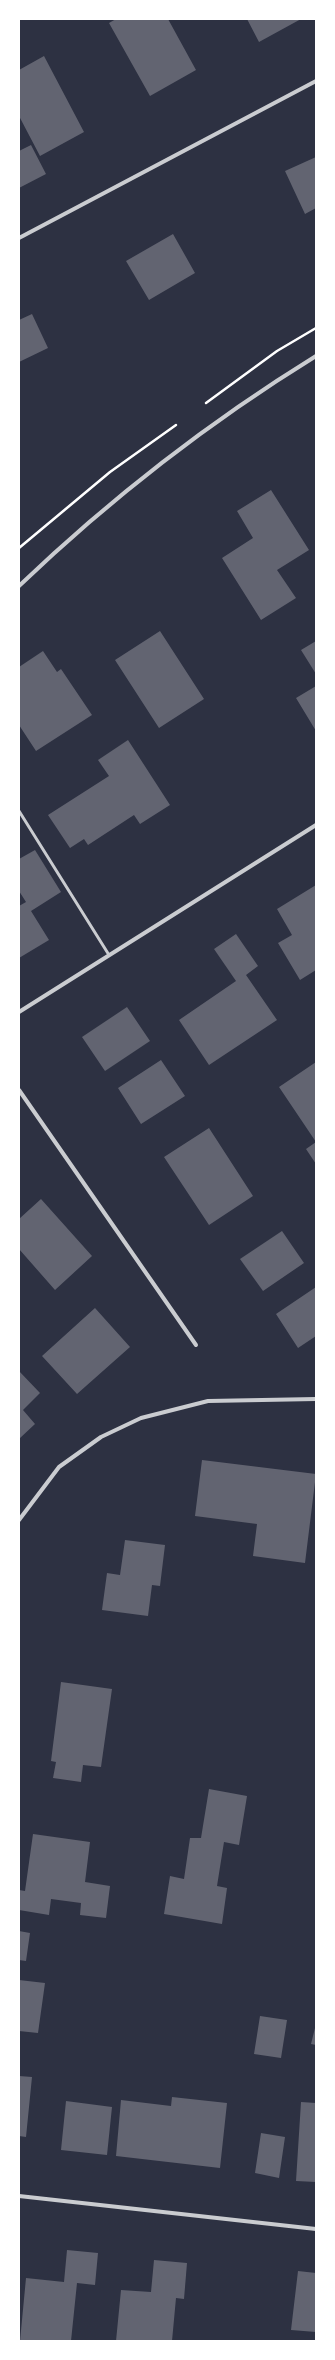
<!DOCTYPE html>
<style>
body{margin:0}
#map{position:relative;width:335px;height:2360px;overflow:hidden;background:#2d3142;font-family:Raleway,sans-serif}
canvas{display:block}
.frame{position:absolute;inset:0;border:20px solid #fff;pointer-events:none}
</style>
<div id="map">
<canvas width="335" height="2360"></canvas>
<div class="frame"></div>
</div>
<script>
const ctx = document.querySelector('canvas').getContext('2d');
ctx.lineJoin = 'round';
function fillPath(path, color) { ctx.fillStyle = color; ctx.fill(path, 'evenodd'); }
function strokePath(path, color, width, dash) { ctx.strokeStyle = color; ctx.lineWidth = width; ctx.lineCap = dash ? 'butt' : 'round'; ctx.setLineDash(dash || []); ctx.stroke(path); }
const building = new Path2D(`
 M 116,19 L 168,19 L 196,70 L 150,96 L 109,23 Z
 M 247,19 L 301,19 L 259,42 Z
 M 44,56 L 84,132 L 40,156 L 19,116 L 19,70 Z
 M 31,145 L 46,174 L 19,188 L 19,151 Z
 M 316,157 L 316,208 L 305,214 L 285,171 Z
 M 173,234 L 195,273 L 149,300 L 126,261 Z
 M 32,314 L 48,348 L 19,362 L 19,320 Z
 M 271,490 L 309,550 L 277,570 L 296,598 L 261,620 L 222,558 L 253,538 L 237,511 Z
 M 160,631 L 204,699 L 159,728 L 115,660 Z
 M 316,641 L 316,674 L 301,650 Z
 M 43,651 L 57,672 L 61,669 L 92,715 L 36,751 L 19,725 L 19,667 Z
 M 316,686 L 316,731 L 296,698 Z
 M 128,740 L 170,805 L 140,824 L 134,815 L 88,845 L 84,839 L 70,848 L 48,815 L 109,776 L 98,760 Z
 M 35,850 L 61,892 L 31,911 L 49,940 L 19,958 L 19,906 L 26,902 L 19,891 L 19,859 Z
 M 316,885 L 316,970 L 300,980 L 278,943 L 292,935 L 277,909 Z
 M 236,934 L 258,966 L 246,975 L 277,1020 L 209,1065 L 179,1020 L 236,981 L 214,949 Z
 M 127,1007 L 150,1041 L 105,1071 L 82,1037 Z
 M 161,1060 L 185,1096 L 141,1124 L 118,1088 Z
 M 316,1062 L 316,1164 L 306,1149 L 316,1142 L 279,1087 Z
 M 209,1128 L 253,1196 L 209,1225 L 164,1157 Z
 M 41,1199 L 92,1256 L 55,1290 L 19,1249 L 19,1219 Z
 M 282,1231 L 304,1263 L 263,1291 L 240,1259 Z
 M 316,1287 L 316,1336 L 298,1348 L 276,1314 Z
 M 95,1308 L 130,1347 L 77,1394 L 42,1356 Z
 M 19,1371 L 40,1393 L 23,1410 L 35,1424 L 19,1439 Z
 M 202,1460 L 316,1474 L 305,1563 L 253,1556 L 257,1524 L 195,1516 Z
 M 125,1540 L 165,1545 L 160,1586 L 152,1585 L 148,1616 L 102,1610 L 107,1573 L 120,1575 Z
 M 61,1682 L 112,1689 L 101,1767 L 83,1765 L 81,1782 L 53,1778 L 56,1762 L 51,1761 Z
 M 209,1789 L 247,1796 L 239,1845 L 224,1842 L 217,1886 L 227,1888 L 222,1924 L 164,1914 L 170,1876 L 184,1879 L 190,1838 L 201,1838 Z
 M 33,1834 L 90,1842 L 85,1882 L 110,1886 L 106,1918 L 80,1915 L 81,1903 L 51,1899 L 49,1915 L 19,1910 L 19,1890 L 25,1891 Z
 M 19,1931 L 30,1933 L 26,1961 L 19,1960 Z
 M 19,1980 L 45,1983 L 38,2033 L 19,2031 Z
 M 260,2016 L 287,2020 L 281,2058 L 254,2054 Z
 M 315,2028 L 316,2028 L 316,2045 L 311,2044 Z
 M 19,2076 L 32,2077 L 26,2137 L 19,2136 Z
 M 172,2097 L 227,2103 L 220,2168 L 116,2156 L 121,2100 L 171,2106 Z
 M 66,2101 L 112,2107 L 107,2155 L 61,2150 Z
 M 301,2102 L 316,2103 L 316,2182 L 296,2181 Z
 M 261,2133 L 285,2137 L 279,2178 L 255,2173 Z
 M 67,2250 L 98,2253 L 95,2285 L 77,2283 L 71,2341 L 20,2341 L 26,2278 L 64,2282 Z
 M 154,2260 L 187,2263 L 184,2299 L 176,2298 L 172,2341 L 116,2341 L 121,2290 L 151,2292 Z
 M 298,2271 L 316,2273 L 316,2332 L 291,2330 Z`);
const path = new Path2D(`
 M 206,403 L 277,351 L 316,328
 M 19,548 L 110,472 L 176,425`);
const service = new Path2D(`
 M 19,811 L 109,955`);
const minor = new Path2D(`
 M 19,238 L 316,81
 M 19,586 C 110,499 209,422 316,356
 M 19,1012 L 316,825
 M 19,1090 L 196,1345
 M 19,1520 L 59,1467 L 101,1437 L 141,1418 L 208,1401 L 316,1399
 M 19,2196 L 316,2229`);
fillPath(building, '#626471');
strokePath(path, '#fff', 2.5);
strokePath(service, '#caccd0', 3);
strokePath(minor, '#caccd0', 4);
</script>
